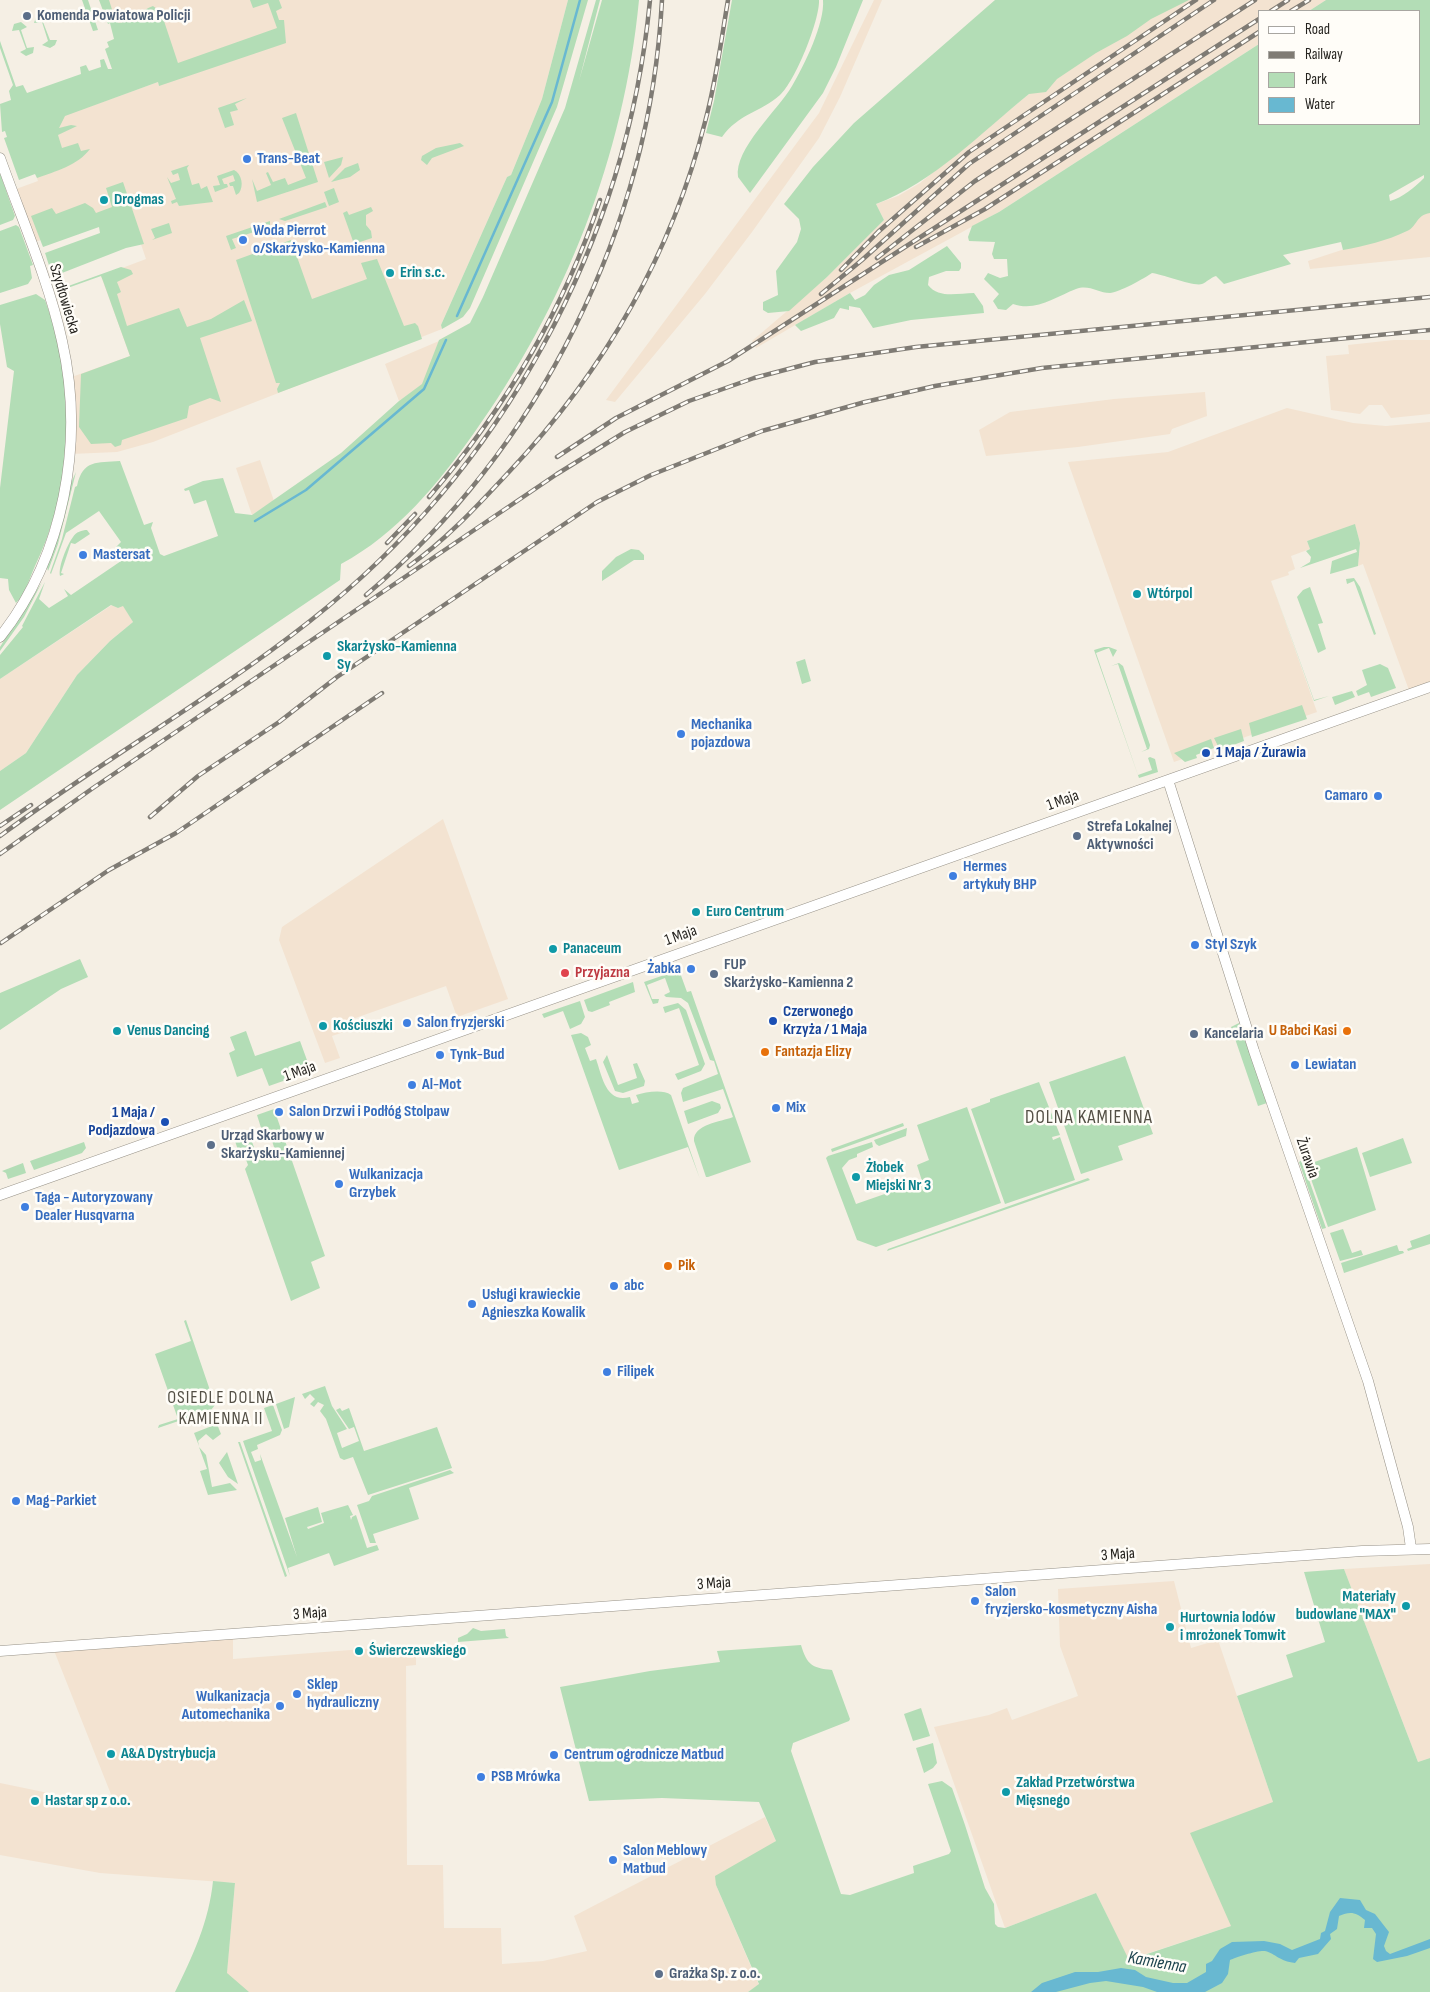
<!DOCTYPE html>
<meta charset="utf-8">
<style>
body{margin:0}
#map{position:relative;width:1430px;height:1992px;overflow:hidden;background:#f5efe4;font-family:"Sofia Sans Condensed",sans-serif}
canvas{display:block}
.legend{position:absolute;left:1258px;top:10px;width:162px;height:115px;box-sizing:border-box;background:#fffdf8;border:1px solid #a8a6a1;margin:0;padding:6px 9px;list-style:none;font-size:15px;color:#25231f}
.legend li{display:flex;align-items:center;gap:10px;height:25px}
.legend b{width:25px;border:1px solid #a8a6a1}
</style>
<div id="map">
<canvas width="1430" height="1992"></canvas>
<ul class="legend">
<li><b style="height:6px;background:#fff"></b>Road</li>
<li><b style="height:6px;background:#7f7b74"></b>Railway</li>
<li><b style="height:14px;background:#b3ddb6"></b>Park</li>
<li><b style="height:14px;background:#68b8d1"></b>Water</li>
</ul>
</div>
<script>
const ctx = document.querySelector('canvas').getContext('2d');
ctx.lineJoin = 'round';
function fillPath(path, color) { ctx.fillStyle = color; ctx.fill(path, 'evenodd'); }
function strokePath(path, color, width, dash) { ctx.strokeStyle = color; ctx.lineWidth = width; ctx.lineCap = dash ? 'butt' : 'round'; ctx.setLineDash(dash || []); ctx.stroke(path); }
function label(font, color, halo, rows, align = 'center') {
  ctx.font = font + ' "Sofia Sans Condensed",sans-serif'; ctx.lineWidth = 5; ctx.setLineDash([]); ctx.textBaseline = 'middle'; ctx.strokeStyle = halo; ctx.fillStyle = color; for (const [text, x, y, turn = 0] of rows) {
    ctx.save(); ctx.translate(x, y); ctx.rotate((+turn || 0) * Math.PI / 180); ctx.textAlign = isNaN(turn) ? turn : align; if (halo) ctx.strokeText(text, 0, 0); ctx.fillText(text, 0, 0); ctx.restore();
  }
}
const industrial = new Path2D(`
 M 104,0 L 568,0 L 542,99 L 511,175 L 507,177 L 441,325 L 442,329 L 153,442 L 117,452 L 71,454 L 69,378 L 130,356 L 101,276 L 146,259 L 129,209 L 35,242 L 16,189 L 38,181 L 21,131 L 158,82 L 159,86 L 178,63 L 171,45 L 114,28 Z
 M 874,0 L 882,0 L 840,97 L 819,138 L 752,232 L 705,294 L 615,402 L 606,400 L 819,113 Z
 M 1144,0 L 1326,0 L 1309,11 L 1259,11 L 1259,44 L 999,212 L 850,293 L 756,348 L 752,341 L 827,277 L 884,220 L 876,204 L 898,196 L 920,183 Z
 M 1430,199 L 1430,257 L 1310,269 L 1308,261 L 1403,230 Z
 M 1394,340 L 1430,340 L 1430,414 L 1391,418 L 1382,405 L 1369,405 L 1360,414 L 1331,410 L 1326,356 L 1349,354 L 1348,345 Z
 M 439,341 L 423,384 L 399,401 L 385,364 Z
 M 1205,392 L 1207,416 L 1172,429 L 1170,434 L 1078,447 L 986,456 L 979,430 L 1010,412 L 1114,399 Z
 M 1287,408 L 1353,423 L 1386,426 L 1430,422 L 1430,686 L 1410,693 L 1363,564 L 1358,566 L 1360,543 L 1355,525 L 1307,541 L 1310,549 L 1291,556 L 1295,569 L 1288,572 L 1289,575 L 1271,581 L 1317,712 L 1174,762 L 1068,462 L 1168,452 Z
 M 260,460 L 274,501 L 252,515 L 236,468 Z
 M 112,605 L 118,608 L 123,605 L 133,622 L 110,641 L 77,675 L 26,753 L 0,771 L 0,679 Z
 M 443,819 L 508,999 L 457,1017 L 446,986 L 347,1021 L 350,1030 L 332,1036 L 340,1058 L 325,1063 L 279,940 L 282,927 Z
 M 1430,1564 L 1430,1758 L 1418,1762 L 1344,1569 Z
 M 1174,1581 L 1191,1648 L 1218,1640 L 1273,1802 L 1231,1926 L 1128,1960 L 1096,1893 L 1005,1928 L 934,1727 L 989,1715 L 1007,1708 L 1012,1720 L 1078,1696 L 1060,1646 L 1058,1589 Z
 M 233,1636 L 233,1659 L 416,1645 L 416,1665 L 406,1666 L 407,1865 L 443,1865 L 444,1928 L 501,1928 L 502,1964 L 543,1961 L 587,1951 L 574,1916 L 765,1817 L 776,1841 L 716,1885 L 759,1985 L 748,1992 L 230,1992 L 226,1982 L 235,1883 L 100,1873 L 0,1855 L 0,1783 L 116,1807 L 53,1648 Z`);
const green = new Path2D(`
 M 82,0 L 88,0 L 98,30 L 93,31 Z
 M 99,0 L 109,0 L 115,19 L 119,23 C 138,20 139,11 153,6 L 161,12 L 178,63 L 277,28 L 268,3 L 253,8 L 250,0 L 279,0 L 282,8 L 276,11 L 279,20 L 284,20 L 286,43 L 159,86 L 158,82 L 65,116 L 59,128 L 71,125 L 77,126 L 58,135 L 62,148 L 78,143 L 81,151 L 90,149 C 77,166 56,171 37,178 L 35,174 L 19,180 L 4,138 L 7,137 L 5,131 L 2,132 L 0,104 L 11,100 L 9,91 L 13,85 L 0,48 L 0,41 L 16,87 L 23,85 L 27,93 L 81,74 L 80,67 L 86,65 L 89,71 L 101,67 L 100,60 L 104,59 L 108,69 L 112,69 L 105,49 L 109,47 L 107,42 L 114,39 L 110,23 L 108,24 Z
 M 568,0 L 588,0 L 557,107 L 470,308 L 463,317 L 442,329 L 441,325 L 507,177 L 511,175 L 542,99 Z
 M 596,0 L 600,0 L 579,81 L 602,0 L 639,0 C 624,156 565,306 474,433 C 438,484 397,534 341,564 L 340,580 L 0,810 L 0,771 L 26,753 L 77,675 L 110,641 L 133,622 L 123,606 L 118,608 L 111,605 L 0,679 L 0,655 L 23,627 L 22,626 L 45,582 L 39,599 L 49,608 L 68,596 L 64,589 L 71,595 L 124,559 L 116,547 L 121,542 L 99,511 L 66,533 L 51,574 L 50,573 L 62,539 L 75,487 L 77,486 C 83,459 97,463 120,461 L 144,525 L 153,522 L 151,528 L 160,554 L 164,556 L 218,536 L 206,500 L 194,504 L 189,490 L 185,491 L 184,489 L 203,481 L 223,478 L 235,513 L 252,515 L 341,453 L 399,401 L 422,384 L 439,340 L 470,323 L 483,297 L 565,108 Z
 M 732,0 L 819,0 C 820,20 795,82 780,95 C 761,112 738,114 722,137 L 706,133 L 714,101 Z
 M 823,0 L 863,0 L 836,67 L 823,93 L 750,193 L 738,177 C 734,149 778,110 792,86 C 804,66 825,23 823,0 Z
 M 995,0 L 1189,0 L 1151,19 L 1127,36 L 1096,53 L 1057,79 L 1046,92 L 1029,94 C 982,132 933,183 876,204 L 884,220 L 827,277 L 789,311 L 768,313 L 763,310 L 763,302 L 778,295 L 776,271 L 797,242 L 801,229 L 799,219 L 784,204 L 813,167 L 854,123 Z
 M 1326,0 L 1430,0 L 1430,213 C 1416,215 1417,227 1407,231 C 1386,241 1365,246 1343,250 L 1341,242 L 1283,255 L 1291,264 L 1224,284 L 1216,276 C 1210,278 1207,282 1202,284 C 1194,287 1162,274 1152,273 C 1145,278 1118,293 1110,293 C 1098,293 1089,284 1076,289 C 1055,297 1036,312 1013,304 L 1006,310 L 998,309 L 993,301 L 999,294 L 984,279 L 988,273 L 1000,278 L 1008,276 L 1007,259 L 994,259 L 992,254 L 995,242 L 969,241 L 968,237 L 972,226 L 999,212 L 1259,44 L 1259,124 L 1419,124 L 1419,11 L 1309,11 ZM 1424,175 L 1424,178 C 1415,187 1402,198 1390,201 L 1389,195 Z
 M 43,14 L 49,19 L 43,22 L 50,40 L 57,40 L 55,45 L 50,48 L 42,45 L 48,41 L 42,22 L 34,23 L 36,17 Z
 M 21,22 L 27,27 L 21,30 L 27,48 L 34,47 L 33,53 L 26,56 L 20,52 L 26,49 L 19,30 L 12,31 L 14,24 Z
 M 247,98 L 235,104 L 238,110 L 230,112 L 234,125 L 225,128 L 218,108 Z
 M 296,113 L 318,182 L 257,202 L 252,179 L 257,191 L 271,185 L 266,173 L 268,172 L 273,182 L 285,178 L 288,185 L 306,178 L 282,118 Z
 M 460,143 L 464,146 L 432,158 L 427,165 L 421,160 L 422,156 L 436,148 Z
 M 343,157 L 341,165 L 329,178 L 324,162 Z
 M 358,163 L 360,170 L 350,177 L 331,182 L 345,168 Z
 M 189,165 L 187,168 L 192,185 L 199,183 L 201,189 L 207,186 L 213,202 L 179,206 L 177,202 L 172,204 L 171,201 L 176,199 L 167,177 L 171,183 L 180,180 L 178,173 L 173,175 L 171,171 Z
 M 234,170 C 242,174 244,186 239,193 L 236,195 L 233,186 L 230,186 L 229,183 L 235,181 L 233,175 L 222,179 L 224,184 L 227,184 L 228,187 L 215,192 L 213,186 L 220,185 L 217,176 Z
 M 0,173 L 15,216 L 13,220 L 0,225 Z
 M 123,182 L 144,244 L 126,248 L 62,273 C 49,273 49,264 45,253 L 100,233 L 99,227 L 43,247 L 31,216 L 52,208 L 56,214 L 85,203 L 93,208 L 96,213 L 112,207 L 106,188 Z
 M 334,188 L 339,202 L 329,206 L 324,192 Z
 M 325,202 L 327,207 L 285,221 L 279,219 Z
 M 371,207 L 373,211 L 366,215 L 366,225 L 371,231 L 372,238 L 354,244 L 343,213 L 347,211 L 349,215 Z
 M 270,221 L 270,227 L 232,239 L 236,248 L 231,250 L 226,236 Z
 M 169,223 L 172,233 L 152,240 L 155,238 L 151,229 Z
 M 16,225 L 19,227 L 33,265 L 30,266 L 32,278 L 28,284 L 0,293 L 0,231 Z
 M 291,240 L 312,299 L 367,279 L 361,263 L 377,259 L 404,326 L 415,323 L 418,326 L 422,339 L 278,393 L 277,389 L 280,383 L 276,383 L 236,260 Z
 M 947,246 L 961,263 L 961,268 L 959,271 L 946,271 L 929,277 L 928,285 C 939,299 958,293 974,293 L 983,306 L 984,313 L 911,320 L 873,328 L 860,308 L 849,306 L 849,310 L 840,308 L 834,318 L 801,331 L 795,325 L 850,293 L 855,300 L 865,295 L 874,285 L 889,275 L 909,270 Z
 M 121,267 L 131,270 L 133,274 L 117,282 L 121,292 L 117,294 L 127,326 L 179,308 L 187,327 L 211,319 L 244,300 L 252,321 L 200,338 L 221,402 L 210,398 L 189,406 L 187,418 L 122,440 L 121,445 L 115,447 L 111,443 L 91,444 L 79,427 L 81,374 L 130,356 L 103,281 L 101,276 L 62,290 L 62,294 L 59,295 L 60,289 Z
 M 36,294 L 45,300 C 50,314 55,329 58,343 C 74,416 68,499 35,566 C 30,577 25,595 16,603 L 9,590 L 8,579 L 0,578 L 0,488 L 14,371 L 7,367 L 0,324 L 0,305 Z
 M 76,472 L 58,544 L 48,571 L 47,567 L 56,543 L 71,483 Z
 M 1355,524 L 1360,543 L 1358,566 L 1330,574 L 1332,561 L 1357,552 L 1356,549 L 1300,568 L 1310,562 L 1311,557 L 1306,551 L 1310,549 L 1307,541 Z
 M 87,530 L 90,534 L 75,544 L 71,543 L 61,573 L 64,574 L 60,576 C 58,567 67,545 73,537 C 76,532 82,530 87,530 Z
 M 631,549 L 639,550 L 644,555 L 644,560 L 634,560 L 602,581 L 602,571 L 616,557 Z
 M 1354,578 L 1360,587 L 1376,634 L 1374,635 L 1354,581 L 1347,584 L 1346,579 Z
 M 1271,581 L 1314,700 L 1329,696 L 1314,701 Z
 M 42,582 L 24,617 L 0,651 L 0,647 Z
 M 1310,587 L 1323,623 L 1318,624 L 1326,649 L 1318,653 L 1297,597 L 1303,590 Z
 M 1104,647 L 1109,647 L 1117,650 L 1113,657 L 1109,648 L 1096,653 L 1138,775 L 1152,770 L 1148,758 L 1150,757 L 1155,759 L 1158,772 L 1139,778 L 1094,650 Z
 M 805,659 L 811,681 L 802,684 L 796,662 Z
 M 1119,663 L 1123,666 L 1150,745 L 1149,749 L 1141,752 L 1147,749 L 1118,664 L 1111,666 Z
 M 1380,664 L 1388,668 L 1396,688 L 1371,697 L 1369,692 L 1358,696 L 1356,691 L 1367,685 L 1362,670 Z
 M 1352,691 L 1355,697 L 1335,705 L 1332,697 Z
 M 1302,705 L 1307,719 L 1252,737 L 1249,723 Z
 M 1241,729 L 1244,741 L 1220,750 L 1214,738 Z
 M 1211,739 L 1214,748 L 1196,755 L 1197,758 L 1185,762 L 1174,753 Z
 M 80,959 L 88,977 L 61,989 L 0,1030 L 0,993 Z
 M 679,970 L 687,992 L 691,991 L 751,1162 L 708,1177 L 706,1177 L 694,1141 C 693,1124 721,1122 733,1117 L 723,1089 L 683,1102 L 681,1093 L 683,1088 L 718,1074 L 714,1061 L 710,1060 L 688,1003 L 681,998 L 666,997 L 664,995 L 670,992 L 665,978 L 647,985 L 652,999 L 659,999 L 658,1003 L 653,1004 L 644,982 Z
 M 633,982 L 635,992 L 609,1002 L 610,1005 L 592,1012 L 588,1011 L 584,1000 Z
 M 580,1001 L 585,1017 L 581,1024 L 570,1029 L 563,1011 L 544,1018 L 542,1014 Z
 M 678,1003 L 686,1010 L 705,1064 L 701,1071 L 678,1080 L 675,1074 L 699,1065 L 679,1008 L 665,1013 L 663,1007 Z
 M 1239,1023 L 1267,1103 L 1258,1106 L 1231,1027 Z
 M 246,1031 L 255,1056 L 300,1041 L 308,1063 L 303,1074 L 269,1086 L 262,1068 L 237,1077 L 229,1053 L 235,1050 L 230,1037 Z
 M 581,1033 L 588,1037 L 591,1045 L 585,1048 L 590,1061 L 596,1059 C 602,1076 606,1104 630,1097 L 632,1104 L 639,1102 L 636,1095 C 646,1092 663,1089 671,1095 L 700,1179 L 688,1147 L 619,1170 L 571,1035 Z
 M 607,1055 L 618,1085 L 637,1078 L 633,1064 L 637,1063 L 645,1081 L 644,1086 L 623,1093 L 615,1091 L 603,1062 Z
 M 1125,1056 L 1153,1134 L 1118,1146 L 1123,1160 L 1081,1174 L 1049,1082 Z
 M 1039,1082 L 1060,1135 L 1052,1137 L 1053,1140 L 1060,1137 L 1075,1180 L 1005,1204 L 971,1109 L 990,1102 L 990,1099 Z
 M 712,1101 L 720,1104 L 721,1108 L 718,1113 L 688,1124 L 684,1111 Z
 M 967,1107 L 1001,1203 L 876,1247 L 857,1240 L 826,1158 L 828,1156 L 872,1142 L 873,1147 L 857,1154 L 857,1157 L 849,1160 L 842,1168 L 856,1204 L 922,1181 L 917,1165 L 929,1160 L 917,1125 Z
 M 274,1109 L 325,1256 L 311,1262 L 320,1288 L 291,1301 L 245,1169 L 248,1165 L 242,1149 L 238,1150 L 235,1141 L 250,1136 L 257,1156 L 275,1150 L 268,1129 L 262,1131 L 257,1115 Z
 M 903,1123 L 904,1126 L 832,1152 L 831,1149 Z
 M 907,1128 L 906,1136 L 879,1146 L 876,1144 L 874,1140 Z
 M 1403,1138 L 1412,1163 L 1370,1177 L 1362,1153 Z
 M 84,1142 L 86,1148 L 82,1153 L 34,1170 L 30,1161 Z
 M 1357,1147 L 1376,1210 L 1328,1227 L 1306,1165 Z
 M 1302,1160 L 1326,1228 L 1322,1229 L 1299,1162 Z
 M 23,1163 L 26,1173 L 8,1179 L 6,1173 L 2,1171 Z
 M 1088,1178 L 1090,1180 L 887,1251 L 888,1249 Z
 M 1343,1229 L 1352,1253 L 1361,1250 L 1363,1255 L 1340,1261 L 1330,1233 Z
 M 1430,1234 L 1430,1244 L 1408,1251 L 1407,1249 L 1412,1247 L 1410,1241 Z
 M 1397,1245 L 1399,1251 L 1403,1251 L 1404,1253 L 1344,1273 L 1341,1263 Z
 M 186,1320 L 215,1405 L 211,1410 L 158,1428 L 159,1425 L 178,1419 L 155,1354 L 191,1341 L 184,1321 Z
 M 325,1386 L 332,1406 L 347,1429 L 337,1433 L 342,1448 L 359,1441 L 354,1427 L 349,1429 L 336,1410 L 340,1408 L 342,1411 L 349,1408 L 364,1451 L 437,1427 L 452,1468 L 368,1495 L 353,1457 L 344,1460 L 340,1458 L 326,1419 L 320,1411 L 324,1405 L 318,1402 L 314,1407 L 310,1404 L 315,1399 L 310,1394 L 305,1399 L 302,1394 Z
 M 295,1397 L 289,1427 L 284,1429 L 276,1404 Z
 M 273,1405 L 282,1430 L 280,1435 L 257,1445 L 258,1449 L 251,1452 L 255,1462 L 261,1460 L 260,1454 L 297,1557 L 285,1518 L 318,1507 L 322,1522 L 307,1527 L 308,1529 L 324,1523 L 321,1513 L 348,1505 L 353,1515 L 350,1516 L 351,1520 L 352,1517 L 356,1515 L 367,1548 L 377,1545 L 379,1550 L 334,1566 L 329,1553 L 288,1568 L 290,1576 L 243,1441 L 272,1431 L 264,1408 Z
 M 217,1424 L 221,1434 L 213,1440 L 206,1434 L 198,1441 L 199,1446 L 194,1433 Z
 M 238,1442 L 240,1442 L 287,1576 L 285,1577 Z
 M 199,1447 L 206,1455 L 212,1487 L 230,1483 L 237,1490 L 208,1495 L 200,1471 L 207,1469 Z
 M 227,1452 L 238,1484 L 228,1477 L 219,1463 Z
 M 450,1470 L 454,1473 L 409,1488 L 419,1519 L 373,1534 L 376,1543 L 370,1543 L 357,1505 L 369,1501 L 372,1496 Z
 M 1344,1569 L 1418,1762 L 1430,1758 L 1430,1992 L 748,1992 L 759,1984 L 716,1885 L 715,1876 L 776,1841 L 759,1802 L 662,1798 L 589,1801 L 560,1687 L 650,1671 L 720,1662 L 717,1651 L 801,1645 C 807,1665 812,1668 832,1670 L 850,1719 L 849,1721 L 793,1743 L 791,1751 L 841,1894 L 850,1895 L 914,1873 L 913,1866 L 949,1854 L 951,1851 L 928,1784 L 942,1781 L 952,1788 L 965,1825 L 985,1888 L 994,1904 L 995,1924 L 998,1927 L 1005,1928 L 1096,1893 L 1129,1960 L 1231,1926 L 1190,1833 L 1273,1802 L 1237,1696 L 1293,1677 L 1286,1655 L 1325,1642 L 1304,1572 Z
 M 473,1628 L 481,1631 L 505,1629 L 506,1636 L 509,1638 L 458,1642 L 458,1638 L 467,1634 Z
 M 921,1708 L 930,1736 L 913,1741 L 904,1714 Z
 M 933,1743 L 937,1763 L 933,1768 L 924,1773 L 916,1748 Z
 M 213,1881 L 235,1883 L 227,1973 L 249,1992 L 175,1992 C 193,1956 209,1921 213,1881 Z`);
const water = new Path2D(`
 M 1340,1898 L 1360,1900 L 1366,1910 L 1375,1914 L 1389,1932 L 1384,1946 L 1386,1951 L 1390,1954 L 1430,1939 L 1430,1948 L 1407,1956 L 1377,1962 L 1373,1959 L 1376,1934 L 1372,1928 L 1364,1928 L 1365,1920 C 1356,1912 1350,1911 1339,1916 L 1337,1929 L 1330,1934 L 1331,1939 L 1318,1954 L 1299,1958 L 1295,1963 C 1279,1961 1276,1954 1265,1951 C 1258,1950 1236,1957 1230,1960 L 1228,1974 L 1222,1983 L 1205,1992 L 1157,1992 L 1143,1987 L 1106,1981 L 1090,1983 L 1056,1992 L 1031,1992 L 1042,1983 L 1075,1972 L 1098,1972 L 1121,1968 L 1135,1970 L 1146,1977 L 1173,1983 L 1187,1983 L 1206,1972 L 1206,1964 L 1212,1961 L 1220,1949 L 1232,1942 L 1264,1941 L 1280,1944 L 1292,1950 L 1320,1939 L 1321,1933 L 1325,1931 L 1330,1912 Z`);
const stream = new Path2D(`
 M 457,316 L 552,102 L 580,0
 M 255,521 L 306,490 L 424,389 L 446,340`);
const secondary = new Path2D(`
 M 0,158 C 21,217 49,281 62,341 C 85,442 64,556 0,637
 M 1168,780 L 1254,1051 L 1368,1381 L 1408,1527 L 1411,1548
 M 0,1195 L 1430,687
 M 0,1651 L 1362,1551 L 1430,1549`);
const rail = new Path2D(`
 M 1271,11 L 1288,0
 M 1291,11 L 1309,0
 M 916,247 L 985,209 L 1259,32
 M 877,258 L 975,181 L 1255,0
 M 841,270 L 878,232 L 969,152 L 1196,0
 M 821,294 L 862,260 L 969,164 L 1214,0
 M 557,457 L 616,418 L 728,361 L 1259,19
 M 429,497 C 504,410 564,309 600,200
 M 387,543 L 415,514
 M 409,566 C 446,540 477,506 508,473 C 602,373 671,257 705,122 C 716,82 721,41 728,0
 M 366,595 C 540,448 650,227 662,0
 M 150,817 L 198,776 L 279,722 L 337,677 L 597,502 L 651,475 L 762,431 L 865,402 L 935,386 L 1042,368 L 1430,330
 M 0,826 L 31,805
 M 0,836 C 101,761 211,699 310,621 C 502,470 627,243 650,0
 M 0,854 L 93,788 L 557,474 L 625,432 L 689,401 L 754,378 L 815,362 L 916,347 L 1430,297
 M 1,943 L 109,870 L 176,833 L 382,693`);
const markers = [
 [27,16,5,"#5c6f8a"],
 [247,159,5,"#3f7fe0"],
 [104,200,5,"#0f9aa8"],
 [243,240,5,"#3f7fe0"],
 [390,273,5,"#0f9aa8"],
 [83,555,5,"#3f7fe0"],
 [1137,594,5,"#0f9aa8"],
 [327,656,5,"#0f9aa8"],
 [681,734,5,"#3f7fe0"],
 [1206,753,5,"#1a4fb4"],
 [1378,796,5,"#3f7fe0"],
 [1077,836,5,"#5c6f8a"],
 [953,876,5,"#3f7fe0"],
 [696,912,5,"#0f9aa8"],
 [1195,945,5,"#3f7fe0"],
 [553,949,5,"#0f9aa8"],
 [691,969,5,"#3f7fe0"],
 [565,973,5,"#e0444e"],
 [714,974,5,"#5c6f8a"],
 [773,1021,5,"#1a4fb4"],
 [407,1023,5,"#3f7fe0"],
 [323,1026,5,"#0f9aa8"],
 [117,1031,5,"#0f9aa8"],
 [1347,1031,5,"#e8710a"],
 [1194,1034,5,"#5c6f8a"],
 [765,1052,5,"#e8710a"],
 [440,1055,5,"#3f7fe0"],
 [1295,1065,5,"#3f7fe0"],
 [412,1085,5,"#3f7fe0"],
 [776,1108,5,"#3f7fe0"],
 [279,1112,5,"#3f7fe0"],
 [165,1122,5,"#1a4fb4"],
 [211,1145,5,"#5c6f8a"],
 [856,1177,5,"#0f9aa8"],
 [339,1184,5,"#3f7fe0"],
 [25,1207,5,"#3f7fe0"],
 [668,1266,5,"#e8710a"],
 [614,1286,5,"#3f7fe0"],
 [472,1304,5,"#3f7fe0"],
 [607,1372,5,"#3f7fe0"],
 [16,1501,5,"#3f7fe0"],
 [975,1601,5,"#3f7fe0"],
 [1406,1606,5,"#0f9aa8"],
 [1170,1627,5,"#0f9aa8"],
 [359,1651,5,"#0f9aa8"],
 [297,1694,5,"#3f7fe0"],
 [280,1706,5,"#3f7fe0"],
 [111,1754,5,"#0f9aa8"],
 [554,1755,5,"#3f7fe0"],
 [481,1777,5,"#3f7fe0"],
 [1006,1792,5,"#0f9aa8"],
 [35,1801,5,"#0f9aa8"],
 [613,1860,5,"#3f7fe0"],
 [659,1974,5,"#5c6f8a"]
];
const serviceNames = [
 ["Komenda Powiatowa Policji",37,16],
 ["Strefa Lokalnej",1087,827],
 ["Aktywności",1087,845],
 ["FUP",724,965],
 ["Skarżysko-Kamienna 2",724,983],
 ["Kancelaria",1204,1034],
 ["Urząd Skarbowy w",221,1136],
 ["Skarżysku-Kamiennej",221,1154],
 ["Grażka Sp. z o.o.",669,1974]
];
const shopNames = [
 ["Trans-Beat",257,159],
 ["Woda Pierrot",253,231],
 ["o/Skarżysko-Kamienna",253,249],
 ["Mastersat",93,555],
 ["Mechanika",691,725],
 ["pojazdowa",691,743],
 ["Camaro",1368,796,"right"],
 ["Hermes",963,867],
 ["artykuły BHP",963,885],
 ["Styl Szyk",1205,945],
 ["Żabka",681,969,"right"],
 ["Salon fryzjerski",417,1023],
 ["Tynk-Bud",450,1055],
 ["Lewiatan",1305,1065],
 ["Al-Mot",422,1085],
 ["Mix",786,1108],
 ["Salon Drzwi i Podłóg Stolpaw",289,1112],
 ["Wulkanizacja",349,1175],
 ["Grzybek",349,1193],
 ["Taga - Autoryzowany",35,1198],
 ["Dealer Husqvarna",35,1216],
 ["abc",624,1286],
 ["Usługi krawieckie",482,1295],
 ["Agnieszka Kowalik",482,1313],
 ["Filipek",617,1372],
 ["Mag-Parkiet",26,1501],
 ["Salon",985,1592],
 ["fryzjersko-kosmetyczny Aisha",985,1610],
 ["Sklep",307,1685],
 ["hydrauliczny",307,1703],
 ["Wulkanizacja",270,1697,"right"],
 ["Automechanika",270,1715,"right"],
 ["Centrum ogrodnicze Matbud",564,1755],
 ["PSB Mrówka",491,1777],
 ["Salon Meblowy",623,1851],
 ["Matbud",623,1869]
];
const cultureNames = [
 ["Drogmas",114,200],
 ["Erin s.c.",400,273],
 ["Wtórpol",1147,594],
 ["Skarżysko-Kamienna",337,647],
 ["Sy",337,665],
 ["Euro Centrum",706,912],
 ["Panaceum",563,949],
 ["Kościuszki",333,1026],
 ["Venus Dancing",127,1031],
 ["Żłobek",866,1168],
 ["Miejski Nr 3",866,1186],
 ["Materiały",1396,1597,"right"],
 ["budowlane \"MAX\"",1396,1615,"right"],
 ["Hurtownia lodów",1180,1618],
 ["i mrożonek Tomwit",1180,1636],
 ["Świerczewskiego",369,1651],
 ["A&A Dystrybucja",121,1754],
 ["Zakład Przetwórstwa",1016,1783],
 ["Mięsnego",1016,1801],
 ["Hastar sp z o.o.",45,1801]
];
const streetNames = [
 ["Szydłowiecka",64,299,73],
 ["1 Maja",1063,801,-20],
 ["1 Maja",681,936,-20],
 ["1 Maja",300,1072,-20],
 ["Żurawia",1307,1158,71],
 ["3 Maja",1118,1555,-4],
 ["3 Maja",714,1584,-4],
 ["3 Maja",310,1614,-4]
];
const transitNames = [
 ["1 Maja / Żurawia",1216,753],
 ["Czerwonego",783,1012],
 ["Krzyża / 1 Maja",783,1030],
 ["1 Maja /",155,1113,"right"],
 ["Podjazdowa",155,1131,"right"]
];
const healthNames = [
 ["Przyjazna",575,973]
];
const foodNames = [
 ["U Babci Kasi",1337,1031,"right"],
 ["Fantazja Elizy",775,1052],
 ["Pik",678,1266]
];
const neighbourhoodNames = [
 ["OSIEDLE DOLNA",221,1398],
 ["KAMIENNA II",221,1419]
];
const waterNames = [
 ["Kamienna",1157,1963,10]
];
const quarterNames = [
 ["DOLNA KAMIENNA",1089,1118]
];
fillPath(industrial, '#f3e3d1');
fillPath(green, '#b3ddb6');
fillPath(water, '#68b8d1');
strokePath(stream, '#68b8d1', 2.5);
strokePath(secondary, '#969187', 11);
strokePath(secondary, '#fff', 10);
strokePath(rail, '#7f7b74', 4.5);
strokePath(rail, '#fffdf8', 2.5, [8]);
for (const [x, y, r, color] of markers) { const dot = new Path2D(); dot.arc(x, y, r, 0, 2 * Math.PI); ctx.fillStyle = color; ctx.fill(dot); strokePath(dot, '#fffdf8', 2); }
label('bold 16px', '#4e5e75', '#fffdf8', serviceNames, 'left');
label('bold 16px', '#366cbe', '#fffdf8', shopNames, 'left');
label('bold 16px', '#0d838f', '#fffdf8', cultureNames, 'left');
label('16px', '#25231f', '#fffdf8', streetNames);
label('bold 16px', '#164399', '#fffdf8', transitNames, 'left');
label('bold 16px', '#be3a42', '#fffdf8', healthNames, 'left');
label('bold 16px', '#c56008', '#fffdf8', foodNames, 'left');
ctx.letterSpacing = '1px';
label('18px', '#534f45', '#fffdf8', neighbourhoodNames);
ctx.letterSpacing = '0px';
label('italic 18px', '#1d434e', '#fffdf8', waterNames);
ctx.letterSpacing = '1px';
label('19px', '#534f45', '#fffdf8', quarterNames);
ctx.letterSpacing = '0px';
</script>
